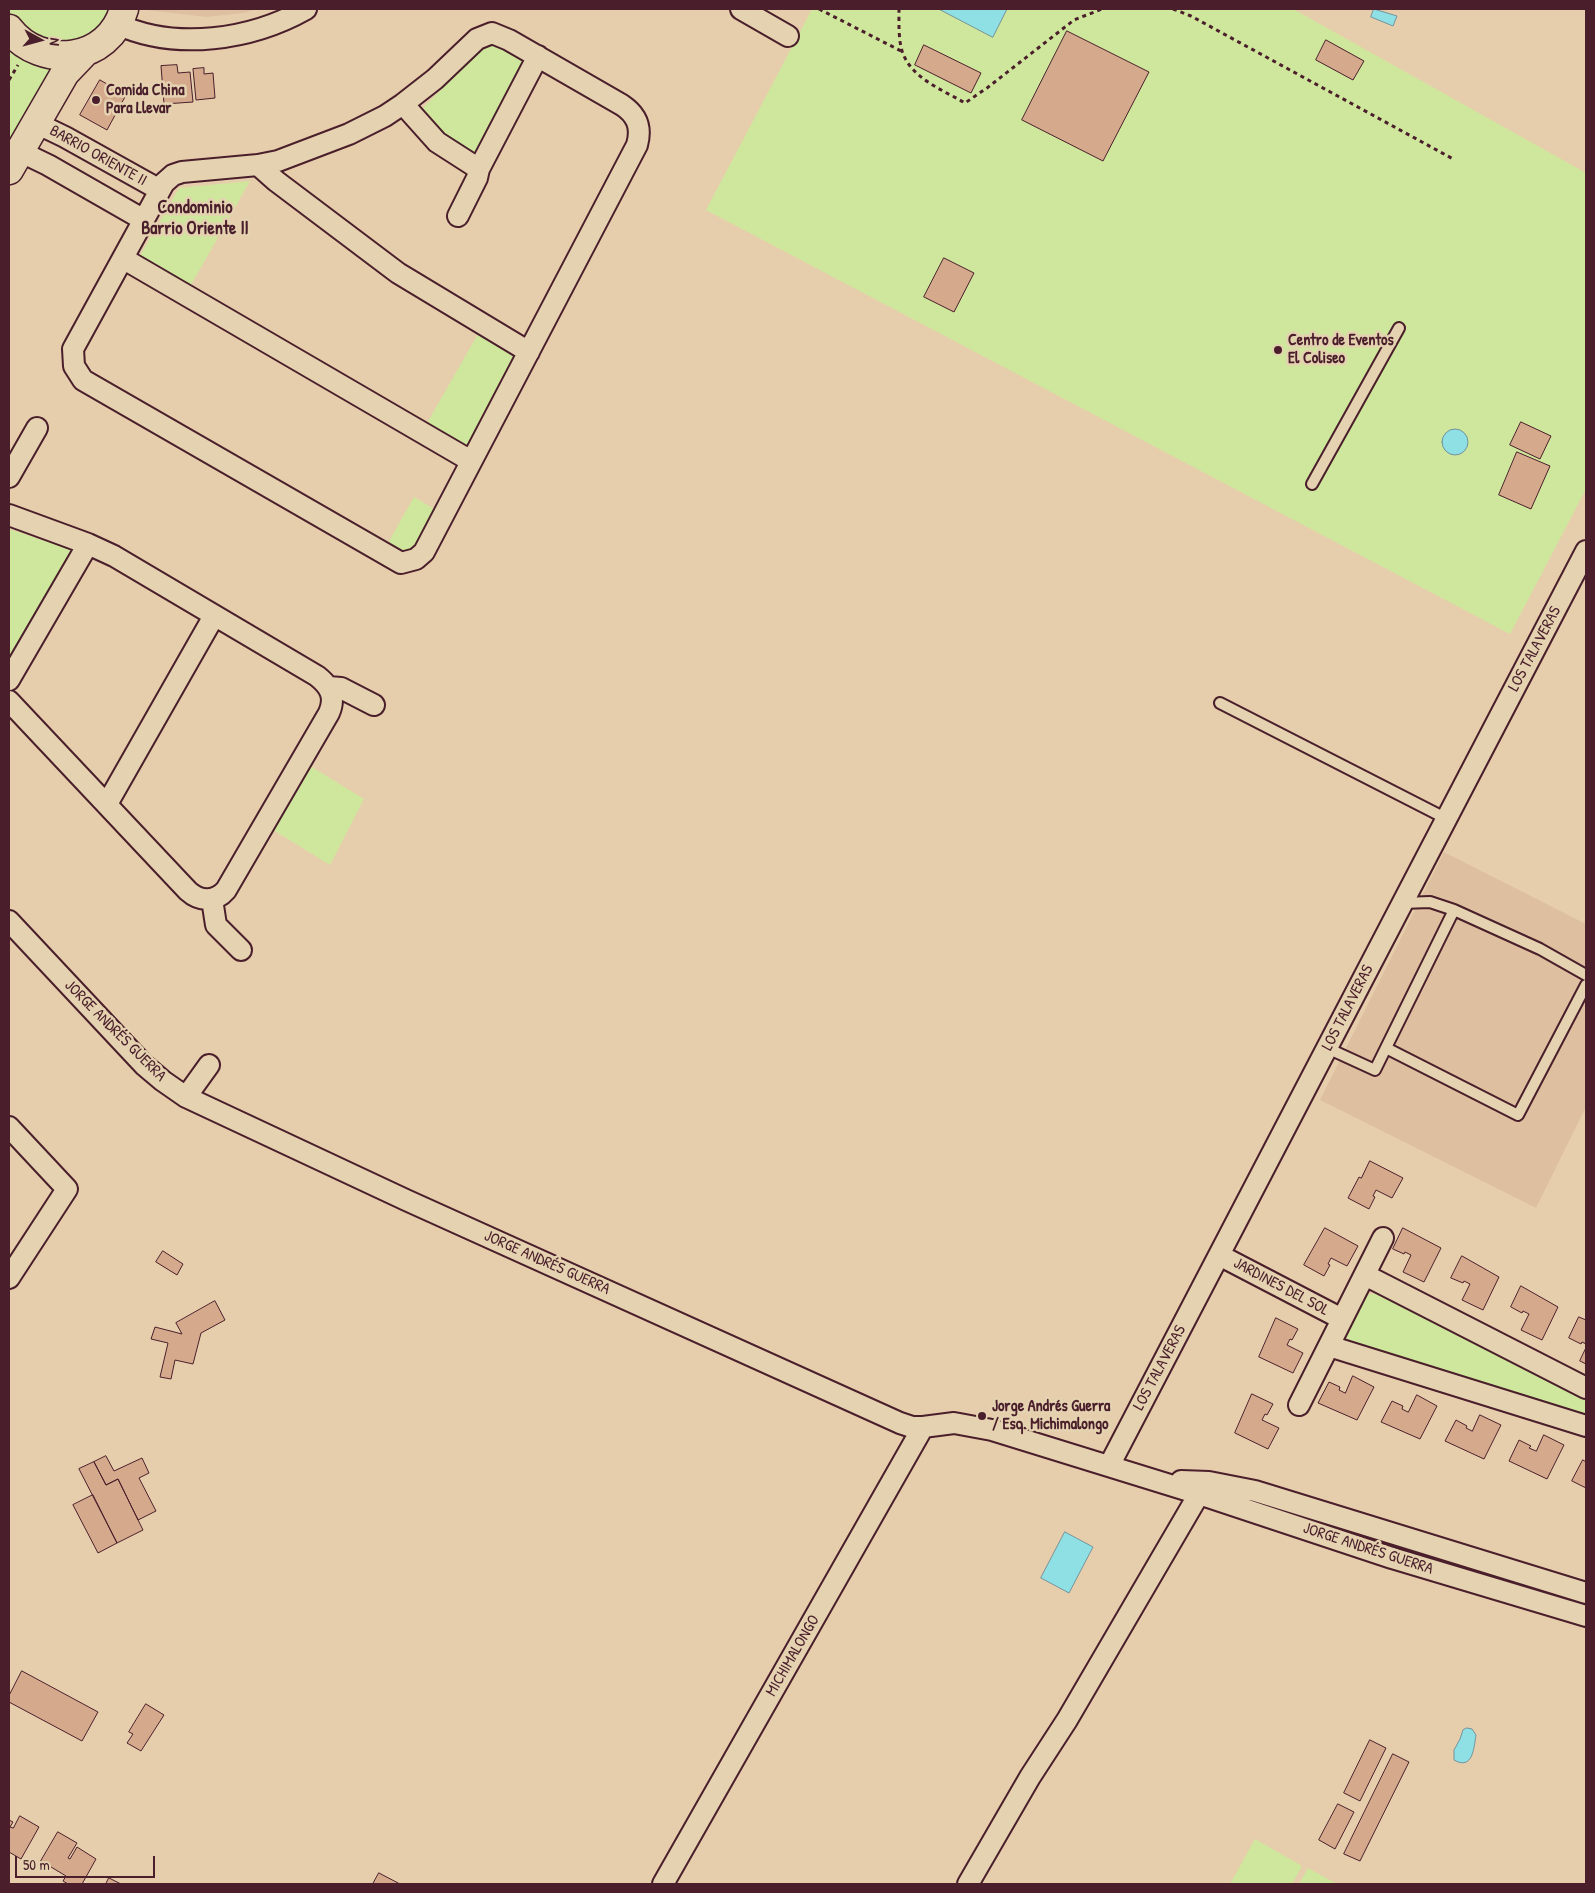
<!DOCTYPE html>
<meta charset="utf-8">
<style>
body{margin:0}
#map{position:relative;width:1595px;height:1893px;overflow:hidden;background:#e6ceac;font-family:"Patrick Hand",sans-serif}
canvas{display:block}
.frame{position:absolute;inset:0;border:10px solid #4a1f2b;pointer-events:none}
.north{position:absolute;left:15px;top:15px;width:50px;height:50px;-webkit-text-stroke:4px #e4d2b0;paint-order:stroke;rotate:97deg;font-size:14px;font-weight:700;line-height:20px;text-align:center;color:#4a1f2b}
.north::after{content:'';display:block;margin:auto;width:18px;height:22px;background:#4a1f2b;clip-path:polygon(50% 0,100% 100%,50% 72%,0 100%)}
.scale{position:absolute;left:15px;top:1856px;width:140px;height:22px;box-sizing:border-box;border:2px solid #4a1f2b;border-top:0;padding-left:6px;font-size:15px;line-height:18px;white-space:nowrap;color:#4a1f2b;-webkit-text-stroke:4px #e4d2b0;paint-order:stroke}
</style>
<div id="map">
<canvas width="1595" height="1893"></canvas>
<div class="frame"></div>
<div class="north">N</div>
<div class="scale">50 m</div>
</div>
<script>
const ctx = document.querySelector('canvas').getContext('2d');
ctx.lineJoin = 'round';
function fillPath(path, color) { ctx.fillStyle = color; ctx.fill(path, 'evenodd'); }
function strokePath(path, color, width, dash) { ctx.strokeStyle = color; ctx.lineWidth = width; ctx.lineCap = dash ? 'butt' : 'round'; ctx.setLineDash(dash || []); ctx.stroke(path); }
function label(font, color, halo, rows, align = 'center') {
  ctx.font = font + ' "Patrick Hand",sans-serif'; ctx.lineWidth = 5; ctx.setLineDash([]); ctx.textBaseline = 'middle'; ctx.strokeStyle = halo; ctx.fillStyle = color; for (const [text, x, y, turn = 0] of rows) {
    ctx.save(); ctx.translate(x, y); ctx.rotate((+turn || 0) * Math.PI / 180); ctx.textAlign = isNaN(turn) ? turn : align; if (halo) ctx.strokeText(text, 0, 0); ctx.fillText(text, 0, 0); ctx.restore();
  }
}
const built = new Path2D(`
 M 147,9 L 258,9 L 243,13 L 206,17 L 147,10 Z
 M 1444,852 L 1586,924 L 1586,1107 L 1536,1208 L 1320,1100 Z`);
const green = new Path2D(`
 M 9,9 L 111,9 C 105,19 98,29 88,35 C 61,50 20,40 9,9 Z
 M 812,9 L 1293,9 L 1586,173 L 1586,489 L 1510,634 L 706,210 Z
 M 9,35 L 53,68 L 9,145 Z
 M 495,44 L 530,60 L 479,158 L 450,139 L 423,108 L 482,48 Z
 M 250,181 L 191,285 L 140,256 L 179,188 Z
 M 478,334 L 521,359 L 470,447 L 427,423 Z
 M 414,497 L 439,512 L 411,554 L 384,550 Z
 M 9,529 L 72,550 L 9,656 Z
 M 307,764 L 364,799 L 330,865 L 270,828 Z
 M 1379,1293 L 1586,1397 L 1586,1421 L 1353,1348 L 1346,1338 L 1366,1295 Z
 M 1255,1839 L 1302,1866 L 1292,1884 L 1230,1884 Z
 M 1308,1868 L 1337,1884 L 1299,1884 Z`);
const water = new Path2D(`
 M 939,9 L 1007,9 L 993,37 Z
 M 1374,9 L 1397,16 L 1393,26 L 1371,17 Z
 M1442 442a13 13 0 1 1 26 0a13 13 0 1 1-26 0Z
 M 1065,1532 L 1093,1547 L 1069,1593 L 1041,1578 Z
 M 1467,1728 L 1472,1729 L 1476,1735 C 1474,1747 1473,1771 1454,1760 L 1454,1750 L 1460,1739 L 1463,1730 Z`);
const building = new Path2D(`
 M 1067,31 L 1149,72 L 1103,161 L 1022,120 Z
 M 1326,40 L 1364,61 L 1353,80 L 1316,60 Z
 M 924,45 L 981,73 L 971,93 L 915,65 Z
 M 177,65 L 178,73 L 190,72 L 193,102 L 164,104 L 161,66 Z
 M 204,68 L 204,74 L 213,73 L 215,98 L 196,100 L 193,69 Z
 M 100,80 L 126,95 L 107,130 L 80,115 Z
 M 944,258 L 974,273 L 954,312 L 924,297 Z
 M 1521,422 L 1551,436 L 1540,459 L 1510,445 Z
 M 1517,452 L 1550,466 L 1531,509 L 1499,495 Z
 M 1370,1161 L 1403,1178 L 1392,1198 L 1376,1190 L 1373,1196 L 1375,1197 L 1369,1209 L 1348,1198 L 1359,1177 L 1361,1178 Z
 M 1325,1228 L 1358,1246 L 1347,1266 L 1331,1258 L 1328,1264 L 1330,1265 L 1324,1276 L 1304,1265 Z
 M 1403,1228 L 1441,1248 L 1424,1282 L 1403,1272 L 1411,1255 L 1405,1252 L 1404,1254 L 1393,1249 Z
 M 163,1251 L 183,1264 L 177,1275 L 156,1262 Z
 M 1462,1256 L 1499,1277 L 1483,1310 L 1462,1300 L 1470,1284 L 1464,1281 L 1463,1283 L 1451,1278 Z
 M 1521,1286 L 1558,1307 L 1542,1340 L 1521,1330 L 1529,1314 L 1523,1311 L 1522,1313 L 1511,1307 Z
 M 215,1301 L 225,1320 L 201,1333 L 193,1364 L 175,1360 L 171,1379 L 160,1377 L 168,1343 L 151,1339 L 155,1327 L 182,1334 L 176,1323 Z
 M 1579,1317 L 1586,1320 L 1586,1344 L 1582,1342 L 1581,1344 L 1569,1338 Z
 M 1276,1318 L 1298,1329 L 1292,1340 L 1290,1339 L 1287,1345 L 1303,1353 L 1293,1373 L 1259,1357 Z
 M 1586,1348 L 1586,1364 L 1580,1361 Z
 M 1353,1376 L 1374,1387 L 1357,1420 L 1318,1403 L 1329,1382 L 1340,1387 L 1339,1390 L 1345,1393 Z
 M 1252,1394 L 1273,1404 L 1267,1415 L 1265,1414 L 1262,1420 L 1279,1428 L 1268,1449 L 1235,1433 Z
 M 1417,1395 L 1437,1406 L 1420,1439 L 1381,1422 L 1392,1401 L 1403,1406 L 1402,1409 L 1408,1412 Z
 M 1480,1415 L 1501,1425 L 1484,1459 L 1445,1441 L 1456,1420 L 1467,1426 L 1466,1428 L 1472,1431 Z
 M 1544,1435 L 1564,1445 L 1547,1479 L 1509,1461 L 1519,1440 L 1531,1446 L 1529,1448 L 1536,1451 Z
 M 106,1456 L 114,1471 L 142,1458 L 149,1473 L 139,1478 L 156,1511 L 138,1520 L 118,1479 L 106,1485 L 94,1462 Z
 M 1583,1460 L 1586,1462 L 1586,1488 L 1572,1481 Z
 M 94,1462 L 106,1485 L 118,1479 L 143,1530 L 117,1543 L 79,1469 Z
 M 93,1495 L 117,1543 L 98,1553 L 73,1505 Z
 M 22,1671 L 98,1712 L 82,1741 L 9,1702 L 9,1696 Z
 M 146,1704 L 164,1715 L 141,1751 L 127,1743 L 133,1734 L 129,1732 Z
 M 1370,1740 L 1386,1748 L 1360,1801 L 1344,1793 Z
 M 1393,1754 L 1409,1762 L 1360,1861 L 1344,1854 Z
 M 1338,1804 L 1354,1812 L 1335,1849 L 1319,1840 Z
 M 20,1816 L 39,1827 L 21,1859 L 9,1852 L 9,1820 L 13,1822 L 10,1827 L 13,1828 Z
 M 58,1832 L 77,1843 L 68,1858 L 70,1859 L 77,1847 L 96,1859 L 82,1884 L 68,1884 L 63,1881 L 66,1876 L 41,1861 Z
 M 379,1873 L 400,1884 L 373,1884 Z
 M 109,1878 L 121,1884 L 106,1884 Z`);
const path = new Path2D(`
 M 819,9 L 903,52
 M 899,9 C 899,22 898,44 904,56 C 915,80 943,90 965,103 L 987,88 L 1074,20 L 1102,9
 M 1173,9 L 1191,16 L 1455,160
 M 9,80 L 18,65`);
const lane = new Path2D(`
 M 1312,484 L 1399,328
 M 1220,703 L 1447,819
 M 1402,903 L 1430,902 L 1454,910 L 1540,949 L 1586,975
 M 1327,1048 L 1375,1070 L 1454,910
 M 1386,1048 L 1518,1115 L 1586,985`);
const street = new Path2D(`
 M 741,9 L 788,36
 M 117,24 C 176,51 251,40 306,9
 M 492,33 L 509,40 L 622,105 C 637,115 642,127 637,145 L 424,552 L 416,559 L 401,563 L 83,380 L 74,366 L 73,349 L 164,183 L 173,175 L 182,172 L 258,165 L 278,161 L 349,134 L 385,116 L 403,104 L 435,79 L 477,39 Z
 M 403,104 L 437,142 L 479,169
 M 36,123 L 65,137 L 160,190
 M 19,151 L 48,165 L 144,220
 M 258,165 L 276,181 L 398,273 L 529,352
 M 458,216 L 477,178 L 479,169 L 538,56
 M 124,259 L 471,461
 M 9,477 L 37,428
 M 9,515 L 88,544 L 114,556 L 317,676 C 330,686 336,697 329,713 L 226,890 C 216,902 200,902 188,891 L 9,701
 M 9,680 L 88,544
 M 329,687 L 341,688 L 374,705
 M 107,804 L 214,616
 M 212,899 L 216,925 L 241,950
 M 9,921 L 144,1065 L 163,1081 L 186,1097 L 406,1200 L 900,1423 L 912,1427 L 923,1427 L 954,1423 L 992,1430 L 1199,1494 L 1392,1558 L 1586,1616
 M 186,1097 L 209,1065
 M 9,1127 L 67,1189 L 9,1278
 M 1219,1255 L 1342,1319
 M 1365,1275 L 1586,1388
 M 1329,1346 L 1586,1426
 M 1299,1405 L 1383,1238
 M 1109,1466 L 1586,551
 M 1181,1481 L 1209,1482 L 1255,1491 L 1586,1593
 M 663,1884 L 923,1427
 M 968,1884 L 1030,1777 L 1067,1720 L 1199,1494`);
const secondary = new Path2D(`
 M 9,29 C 41,70 109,63 124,9
 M 9,170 L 65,73 L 85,52`);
const markers = [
 [96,100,5,"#4a1f2b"],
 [1278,350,5,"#4a1f2b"],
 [982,1416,5,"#4a1f2b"]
];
const poiNames = [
 ["Comida China",106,91],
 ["Para Llevar",106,109],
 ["Centro de Eventos",1288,341],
 ["El Coliseo",1288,359],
 ["Jorge Andrés Guerra",992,1407],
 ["/ Esq. Michimalongo",992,1425]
];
const streetNames = [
 ["BARRIO ORIENTE II",98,156,29],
 ["LOS TALAVERAS",1535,649,-62],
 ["LOS TALAVERAS",1348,1008,-63],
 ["JORGE ANDRÉS GUERRA",115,1031,45],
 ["JORGE ANDRÉS GUERRA",547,1263,24],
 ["JARDINES DEL SOL",1281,1287,28],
 ["LOS TALAVERAS",1160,1368,-62],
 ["JORGE ANDRÉS GUERRA",1368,1549,18],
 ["MICHIMALONGO",793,1656,-60]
];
const neighbourhoodNames = [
 ["Condominio",195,208],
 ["Barrio Oriente II",195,229]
];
fillPath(built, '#dec0a0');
fillPath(green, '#cfe79c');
fillPath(water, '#8ee0e5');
strokePath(water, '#73939b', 1);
fillPath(building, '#d5a98c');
strokePath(building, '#4a1f2b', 1);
strokePath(lane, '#4a1f2b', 14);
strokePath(street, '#4a1f2b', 24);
strokePath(secondary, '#4a1f2b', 31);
strokePath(path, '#4a1f2b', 3, [4, 4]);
strokePath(lane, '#e4d2b0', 10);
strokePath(street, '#e4d2b0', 20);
strokePath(secondary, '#e4d2b0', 28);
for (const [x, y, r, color] of markers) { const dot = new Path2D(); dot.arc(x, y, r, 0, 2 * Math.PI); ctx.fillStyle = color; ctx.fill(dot); strokePath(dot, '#e4d2b0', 2); }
label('bold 16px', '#4a1f2b', '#e4d2b0', poiNames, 'left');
label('16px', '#4a1f2b', '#e4d2b0', streetNames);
label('bold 18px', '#4a1f2b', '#e4d2b0', neighbourhoodNames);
</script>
